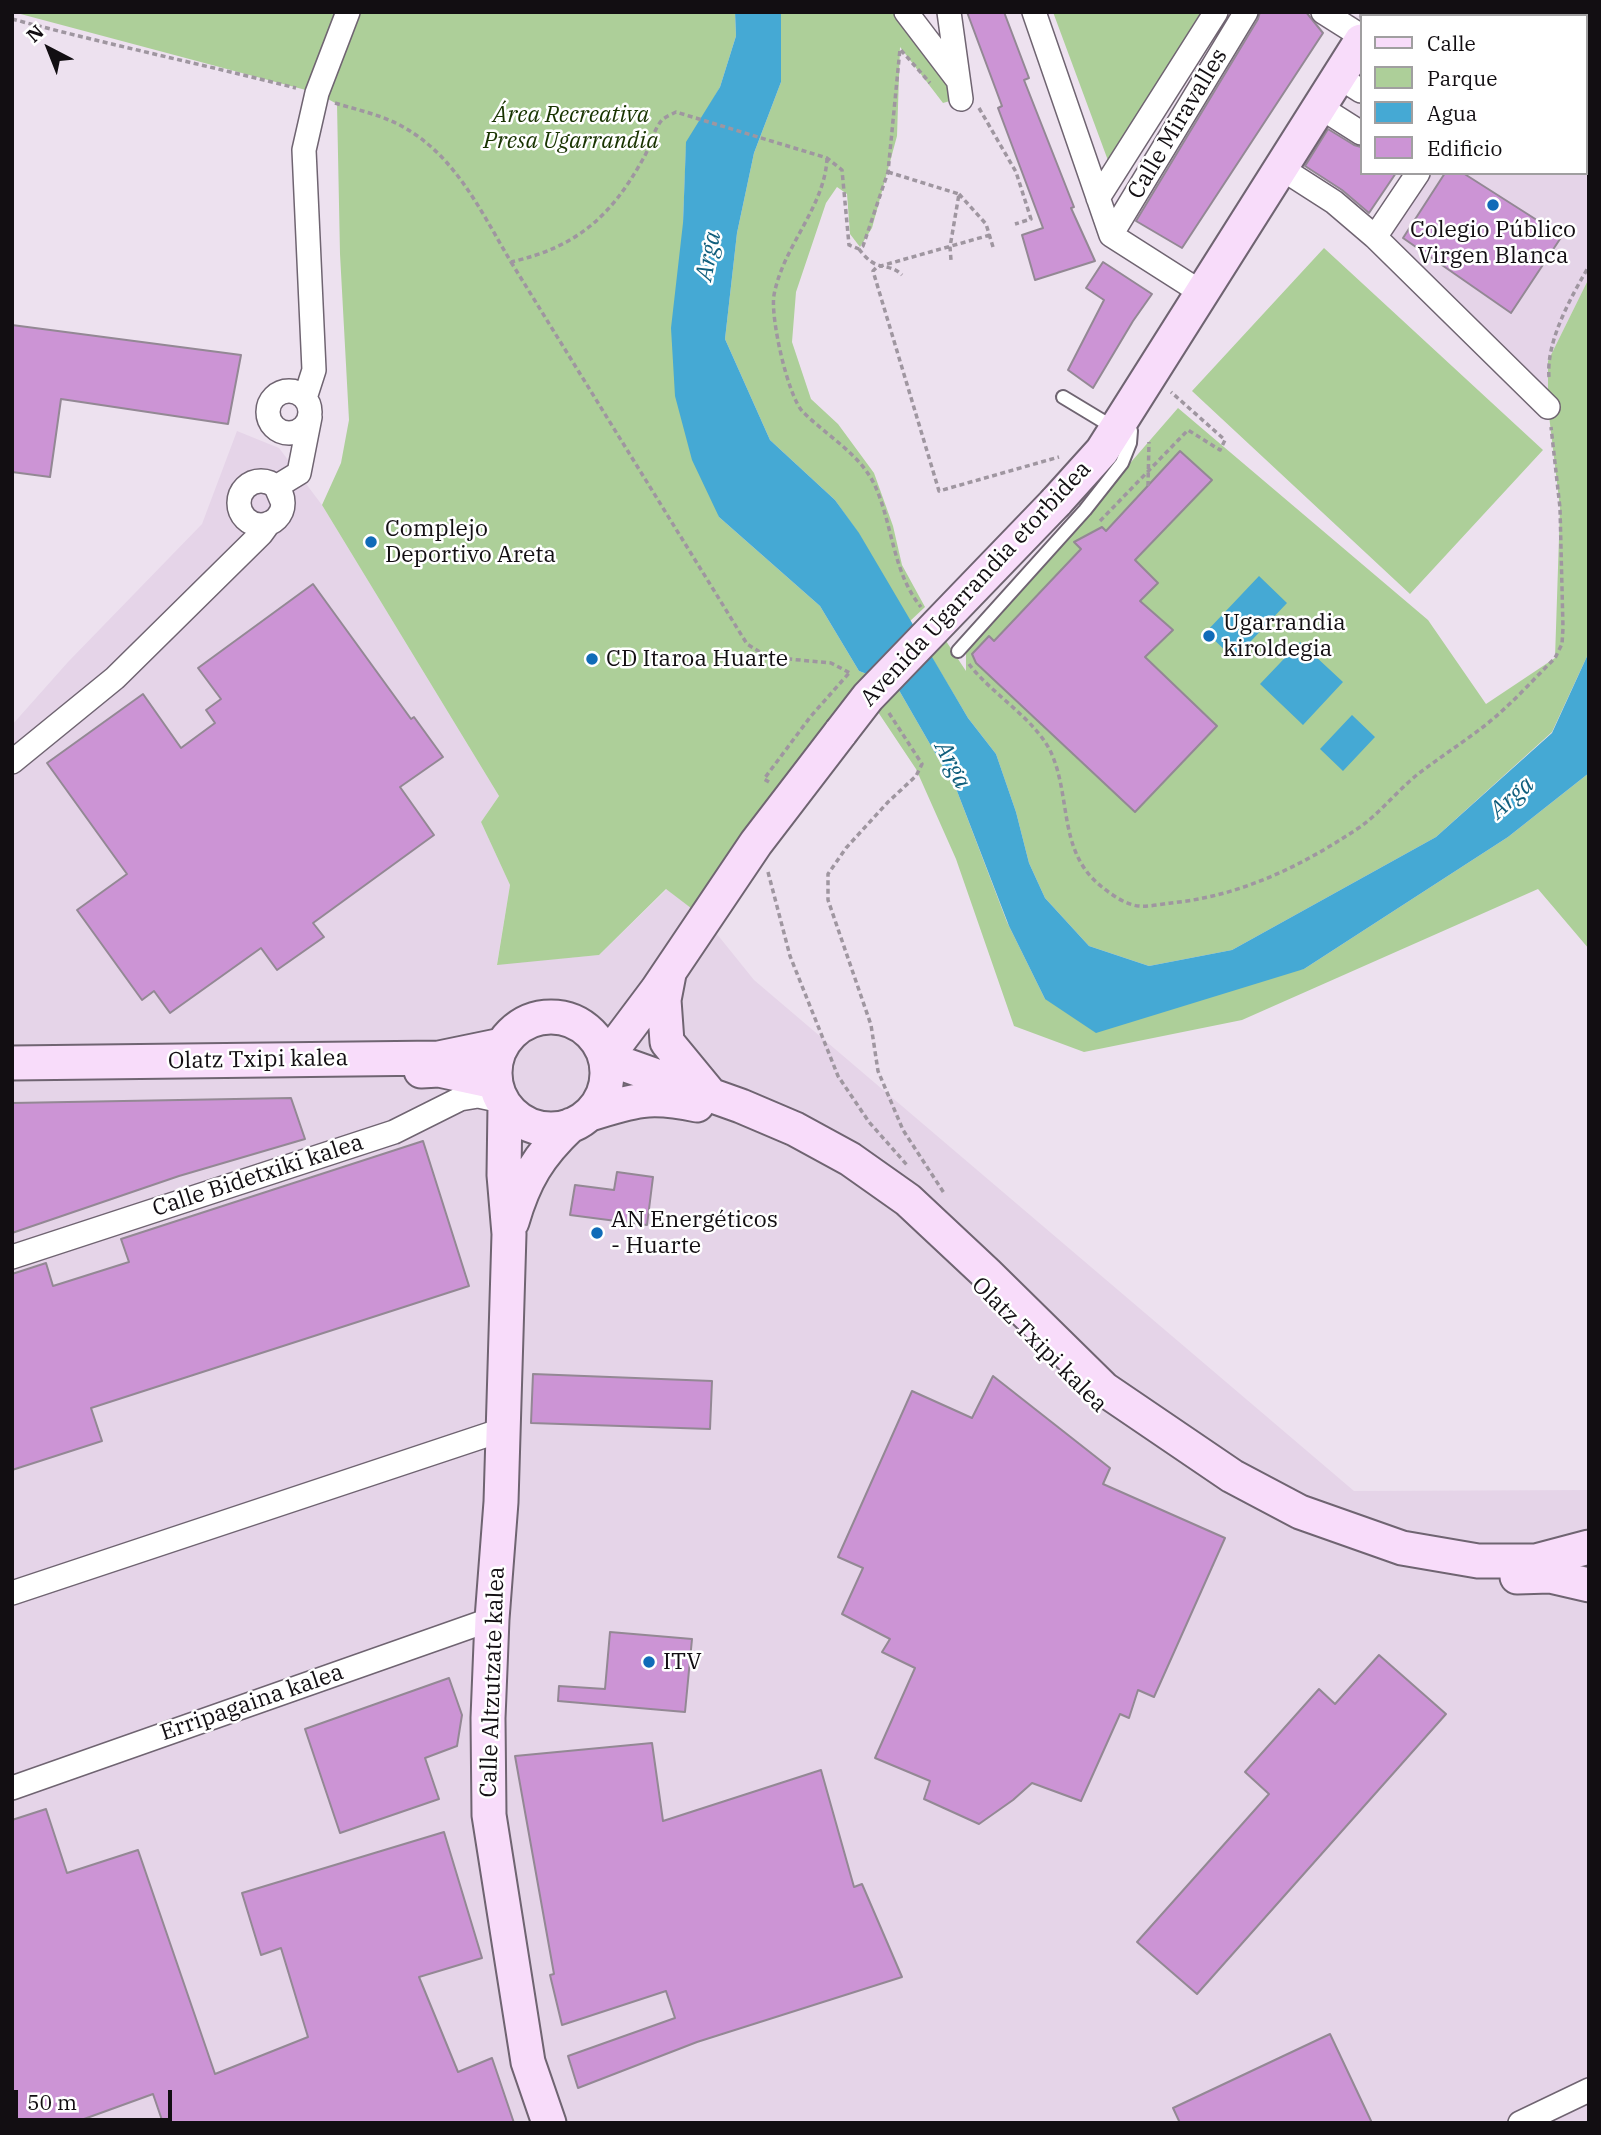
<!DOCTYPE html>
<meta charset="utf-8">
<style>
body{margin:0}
#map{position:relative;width:1601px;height:2135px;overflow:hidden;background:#ede1ef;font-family:"IBM Plex Serif",serif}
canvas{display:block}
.frame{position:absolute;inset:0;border:14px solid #120e12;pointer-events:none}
.legend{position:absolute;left:1360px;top:14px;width:228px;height:161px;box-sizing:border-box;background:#fff;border:2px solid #a09fa0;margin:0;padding:9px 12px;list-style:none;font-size:21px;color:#120e12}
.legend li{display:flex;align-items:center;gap:14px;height:35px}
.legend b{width:35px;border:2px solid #a09fa0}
.north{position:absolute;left:14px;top:14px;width:70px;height:70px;-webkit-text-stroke:5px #fff;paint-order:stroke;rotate:318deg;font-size:19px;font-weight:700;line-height:28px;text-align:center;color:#120e12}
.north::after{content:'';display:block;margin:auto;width:24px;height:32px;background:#120e12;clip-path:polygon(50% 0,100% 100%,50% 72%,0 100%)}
.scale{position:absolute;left:14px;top:2090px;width:158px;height:32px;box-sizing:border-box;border:4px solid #120e12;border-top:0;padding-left:9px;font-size:21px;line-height:24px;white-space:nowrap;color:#120e12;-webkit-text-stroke:5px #fff;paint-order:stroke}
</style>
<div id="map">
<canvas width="1601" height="2135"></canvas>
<div class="frame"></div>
<ul class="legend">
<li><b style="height:9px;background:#f8dcfa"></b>Calle</li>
<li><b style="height:19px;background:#adcf99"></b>Parque</li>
<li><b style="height:19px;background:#45a9d4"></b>Agua</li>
<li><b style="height:19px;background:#cc94d5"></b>Edificio</li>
</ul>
<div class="north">N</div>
<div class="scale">50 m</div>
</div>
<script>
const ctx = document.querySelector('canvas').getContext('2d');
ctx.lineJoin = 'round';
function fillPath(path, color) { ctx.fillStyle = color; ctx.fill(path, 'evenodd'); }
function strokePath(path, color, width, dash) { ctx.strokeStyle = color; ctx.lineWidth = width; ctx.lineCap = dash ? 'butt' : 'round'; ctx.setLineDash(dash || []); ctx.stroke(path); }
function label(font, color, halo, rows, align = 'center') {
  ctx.font = font + ' "IBM Plex Serif",serif'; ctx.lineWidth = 5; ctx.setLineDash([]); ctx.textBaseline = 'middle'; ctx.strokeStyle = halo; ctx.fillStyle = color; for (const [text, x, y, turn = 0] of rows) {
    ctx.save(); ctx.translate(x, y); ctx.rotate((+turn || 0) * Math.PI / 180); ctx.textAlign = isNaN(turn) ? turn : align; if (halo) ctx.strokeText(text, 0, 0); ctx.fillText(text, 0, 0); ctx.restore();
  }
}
const built = new Path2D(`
 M 1528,12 L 1589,12 L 1589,278 L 1548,361 L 1548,407 L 1375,237 L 1419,173 L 1585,173 L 1585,16 L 1525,16 Z
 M 237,431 L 279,448 L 322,505 L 499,796 L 481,822 L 510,885 L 497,964 L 599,955 L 667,889 L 704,918 L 754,980 L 1354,1491 L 1589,1490 L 1589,2123 L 12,2123 L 12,725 L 68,662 L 202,524 Z`);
const green = new Path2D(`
 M 13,12 L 735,12 L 736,36 L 720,87 L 686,147 L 683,223 L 719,517 L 820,606 L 859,671 L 896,685 L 957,791 L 1007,922 L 1045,999 L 1304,969 L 1508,837 L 1589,773 L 1589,949 L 1538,889 L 1242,1020 L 1084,1052 L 1014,1026 L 956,859 L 916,769 L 868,697 L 704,918 L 666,889 L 599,955 L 497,965 L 510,885 L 481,822 L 499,796 L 322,505 L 341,463 L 349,420 L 340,254 L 337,104 L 317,93 Z
 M 781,12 L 901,12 L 960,98 L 943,103 L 900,47 L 897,136 L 872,228 L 860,247 L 850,234 L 847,194 L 837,187 L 826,203 L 796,292 L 792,342 L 811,399 L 838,424 L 874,473 L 893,526 L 902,565 L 925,607 L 908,623 L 859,534 L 835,500 L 770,440 L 725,339 L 737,233 L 754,153 L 781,82 Z
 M 1053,12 L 1215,12 L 1113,174 Z
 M 1324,248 L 1543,450 L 1410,594 L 1192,391 Z
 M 1589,278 L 1589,652 L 1552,732 L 1436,837 L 1232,950 L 1149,966 L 1089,946 L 1045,898 L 1029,863 L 1016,812 L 996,754 L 968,718 L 922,641 L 936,626 L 966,671 L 966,652 L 1178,408 L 1428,620 L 1486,704 L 1555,658 L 1560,508 L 1548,407 L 1548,361 Z`);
const water = new Path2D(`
 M 735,12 L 781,12 L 781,82 L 754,153 L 737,233 L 725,339 L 770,440 L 835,500 L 859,533 L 968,718 L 996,754 L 1016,812 L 1029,863 L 1045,898 L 1089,946 L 1149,966 L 1232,950 L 1436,837 L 1552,733 L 1589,652 L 1589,773 L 1508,837 L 1304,969 L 1096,1033 L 1045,999 L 1009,926 L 957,791 L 896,685 L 859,671 L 820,606 L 719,517 L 692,460 L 675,396 L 671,328 L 683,223 L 686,142 L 720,87 L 736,36 Z
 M 1259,576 L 1287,603 L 1234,659 L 1206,632 Z
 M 1300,642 L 1343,682 L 1303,725 L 1260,684 Z
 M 1352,715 L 1375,737 L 1343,771 L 1320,749 Z`);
const building = new Path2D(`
 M 967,12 L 1004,12 L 1029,78 L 1024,80 L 1074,207 L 1071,208 L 1095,261 L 1035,280 L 1022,235 L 1043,228 L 998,108 L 1002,106 Z
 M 1260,12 L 1306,12 L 1323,33 L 1182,248 L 1136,221 L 1258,19 Z
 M 1328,129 L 1354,145 L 1361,147 L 1361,173 L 1396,173 L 1369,213 L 1342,190 L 1305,166 Z
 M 1445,173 L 1463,173 L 1562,236 L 1511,313 L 1403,238 Z
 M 1103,262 L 1152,294 L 1133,321 L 1093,388 L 1068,370 L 1104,300 L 1086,288 Z
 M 12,325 L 241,355 L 228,424 L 61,399 L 50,477 L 12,472 Z
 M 1180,451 L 1212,480 L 1135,560 L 1158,583 L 1140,601 L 1173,630 L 1145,657 L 1217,726 L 1135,812 L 976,663 L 972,654 L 989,636 L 994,641 L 1081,549 L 1074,542 L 1102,527 L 1106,531 Z
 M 313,584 L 411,719 L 414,717 L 443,757 L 400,787 L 434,835 L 313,923 L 324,937 L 277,970 L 261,948 L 170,1013 L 154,991 L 142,1000 L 77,910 L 127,874 L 47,763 L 143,694 L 181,748 L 215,723 L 206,710 L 221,699 L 198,668 Z
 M 291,1098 L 305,1139 L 179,1176 L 12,1233 L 12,1103 Z
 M 423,1141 L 469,1286 L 91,1408 L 102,1441 L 12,1470 L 12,1274 L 46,1263 L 53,1286 L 129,1262 L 121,1239 Z
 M 617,1172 L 653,1177 L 647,1225 L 570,1215 L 575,1185 L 614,1190 Z
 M 533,1374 L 712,1381 L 710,1429 L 531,1423 Z
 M 993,1376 L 1110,1468 L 1103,1484 L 1225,1538 L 1154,1697 L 1138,1690 L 1129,1718 L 1120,1714 L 1081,1801 L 1032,1783 L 1013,1800 L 979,1824 L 924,1799 L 930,1781 L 875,1758 L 915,1668 L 882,1652 L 890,1639 L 842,1614 L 863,1568 L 838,1557 L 912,1391 L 972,1418 Z
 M 610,1632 L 692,1639 L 685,1712 L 558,1701 L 559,1686 L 605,1689 Z
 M 1379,1655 L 1446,1714 L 1197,1994 L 1137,1942 L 1269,1794 L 1245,1772 L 1319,1689 L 1335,1704 Z
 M 449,1678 L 462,1715 L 457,1746 L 425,1758 L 439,1799 L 340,1833 L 305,1729 Z
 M 652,1743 L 663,1821 L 821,1770 L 854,1887 L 862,1884 L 902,1977 L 697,2042 L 578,2088 L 568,2056 L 675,2018 L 666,1991 L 562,2025 L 550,1975 L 554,1974 L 515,1756 Z
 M 46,1809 L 67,1873 L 138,1850 L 215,2074 L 308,2037 L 281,1948 L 261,1955 L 242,1893 L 444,1832 L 482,1958 L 419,1977 L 458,2072 L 492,2058 L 514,2123 L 163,2123 L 153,2094 L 73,2123 L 12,2123 L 12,1820 Z
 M 1330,2034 L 1372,2123 L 1180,2123 L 1173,2108 Z`);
const path = new Path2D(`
 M 12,19 C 106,44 201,64 296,88
 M 335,103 C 361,111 387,116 410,131 C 458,161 483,215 511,262 C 576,247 610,218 643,159 C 650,148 653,130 662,120 C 665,117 672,114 676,112 L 827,158 L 842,170 L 849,245 L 859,249 L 863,246 L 888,172 L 900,49 L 930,83
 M 979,108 L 1016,172 L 1031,219 L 1015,224
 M 827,158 C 825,207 783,246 774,295 C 770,317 788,397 803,412 C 828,437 862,455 876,488 C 893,527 893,573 921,607
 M 888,172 L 959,194 L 950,247 L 951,260
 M 959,194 L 986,224 L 993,247
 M 990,235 L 877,267 L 873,271 L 939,491 L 1059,457
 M 859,249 C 877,274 888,261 902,275
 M 511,262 L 747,644 L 768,657 L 831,663 L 852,674
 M 1549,377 C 1546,341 1571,297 1589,266
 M 1100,521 L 1188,430 L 1220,450 L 1225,440 L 1171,392
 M 969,664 C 992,695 1039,721 1053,757 C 1071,803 1059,853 1102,887 C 1112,895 1126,905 1139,906 C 1149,907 1161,904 1171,903 C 1241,896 1302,866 1360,827 C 1381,812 1398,790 1418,774 C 1439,758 1462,743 1483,727 C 1509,707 1532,681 1555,658 L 1562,644 L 1563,628 L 1560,508 L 1551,427
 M 889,713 L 922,764 L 916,776 L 888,802 L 846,848 L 828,874 L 828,900 L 871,1025 L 878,1071 L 903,1130 L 944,1193
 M 769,782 L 764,779 L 811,716 L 850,672
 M 768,872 L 790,956 L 838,1076 L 869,1122 L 907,1165`);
const lane = new Path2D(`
 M 1063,397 L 1116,429
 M 958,651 L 1085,510 L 1122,463 L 1130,443 L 1131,431 L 1126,421`);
const street = new Path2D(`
 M 906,12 L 957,79
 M 949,12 L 961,99
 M 1034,12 L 1111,235 L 1202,293
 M 1323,12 L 1361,36
 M 1458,12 L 1463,16
 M 1515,16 L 1518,12
 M 1339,77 L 1361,91
 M 1320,107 L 1361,133
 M 1281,168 L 1334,202 L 1375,237 L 1548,407
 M 1098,198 L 1216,12
 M 1111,235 L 1246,12
 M 1375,237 L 1418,173
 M268 412a21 21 0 1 1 42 0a21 21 0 1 1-42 0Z
 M 305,398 L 314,370 L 304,150 L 317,93 L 348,12
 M239 503a22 22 0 1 1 44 0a22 22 0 1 1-44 0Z
 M 282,501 L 276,487 L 299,473 L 310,417
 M 12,762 L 115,678 L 261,534 L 269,523
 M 12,1257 L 394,1132 L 460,1099 L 478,1096 L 502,1101
 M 12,1593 L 502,1430
 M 12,1788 L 492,1619
 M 1520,2123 L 1589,2090`);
const secondary = new Path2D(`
 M 1378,16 L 1380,12
 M 1056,502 L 1102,451 L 1361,41
 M 841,732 L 756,843 L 657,990 L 606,1058 L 741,1106 L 795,1129 L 850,1159 L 908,1200 L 986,1273 L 1104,1389 L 1232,1476 L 1300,1512 L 1402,1548 L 1478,1561 L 1536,1561 L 1589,1547
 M 669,974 L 664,1000 L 667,1042 L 709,1093
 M495 1073a56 56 0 1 1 112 0a56 56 0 1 1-112 0Z
 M 12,1063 L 439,1058 L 502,1045
 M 421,1071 L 439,1070 L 495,1082
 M 505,1105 L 504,1175 L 509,1234 L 501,1502 L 492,1619 L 488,1718 L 489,1815 L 528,2062 L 549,2123
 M 590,1114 C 634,1100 650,1095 697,1105
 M 512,1222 C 524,1180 539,1155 571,1125
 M 1517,1577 L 1550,1576 L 1589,1585`);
const pathBridge = new Path2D(`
 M 1148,486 L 1149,442`);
const secondaryBridge = new Path2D(`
 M 841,732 L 868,697 L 1056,502`);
const markers = [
 [1493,205,7,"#106bb8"],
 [371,542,7,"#106bb8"],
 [1209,636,7,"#106bb8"],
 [592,659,7,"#106bb8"],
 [597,1233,7,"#106bb8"],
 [649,1662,7,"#106bb8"]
];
const parkNames = [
 ["Área Recreativa",571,115],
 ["Presa Ugarrandia",571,141]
];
const streetNames = [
 ["Calle Miravalles",1178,124,-59],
 ["Avenida Ugarrandia etorbidea",976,584,-47],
 ["Olatz Txipi kalea",258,1060,-1],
 ["Calle Bidetxiki kalea",258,1176,-18],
 ["Olatz Txipi kalea",1039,1345,45],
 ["Calle Altzutzate kalea",493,1682,-88],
 ["Erripagaina kalea",252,1703,-19]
];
const poiNames = [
 ["Colegio Público",1493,230,"center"],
 ["Virgen Blanca",1493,256,"center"],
 ["Complejo",385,529],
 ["Deportivo Areta",385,555],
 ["Ugarrandia",1223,623],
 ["kiroldegia",1223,649],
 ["CD Itaroa Huarte",606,659],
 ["AN Energéticos",611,1220],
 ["- Huarte",611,1246],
 ["ITV",663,1662]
];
const waterNames = [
 ["Arga",709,256,-79],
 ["Arga",952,765,62],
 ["Arga",1512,798,-42]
];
fillPath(built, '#e5d4e8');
fillPath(green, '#adcf99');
fillPath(water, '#45a9d4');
fillPath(building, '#cc94d5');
strokePath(building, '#938894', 2);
strokePath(lane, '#6f6471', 16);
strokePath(street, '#6f6471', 26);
strokePath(secondary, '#6f6471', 37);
strokePath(path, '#9f96a0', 3.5, [5, 3.5]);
strokePath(lane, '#fff', 12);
strokePath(street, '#fff', 23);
strokePath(secondary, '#f8dcfa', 33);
strokePath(secondaryBridge, '#6f6471', 37, []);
strokePath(pathBridge, '#9f96a0', 3.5, [5, 3.5]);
strokePath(secondaryBridge, '#f8dcfa', 33);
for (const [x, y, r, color] of markers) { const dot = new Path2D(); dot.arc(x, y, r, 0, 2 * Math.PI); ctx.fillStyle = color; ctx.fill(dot); strokePath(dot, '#fff', 2.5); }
label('italic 23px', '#183300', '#fff', parkNames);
label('23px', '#120e12', '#fff', streetNames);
label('23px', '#120e12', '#fff', poiNames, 'left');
label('italic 24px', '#105e7c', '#fff', waterNames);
</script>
